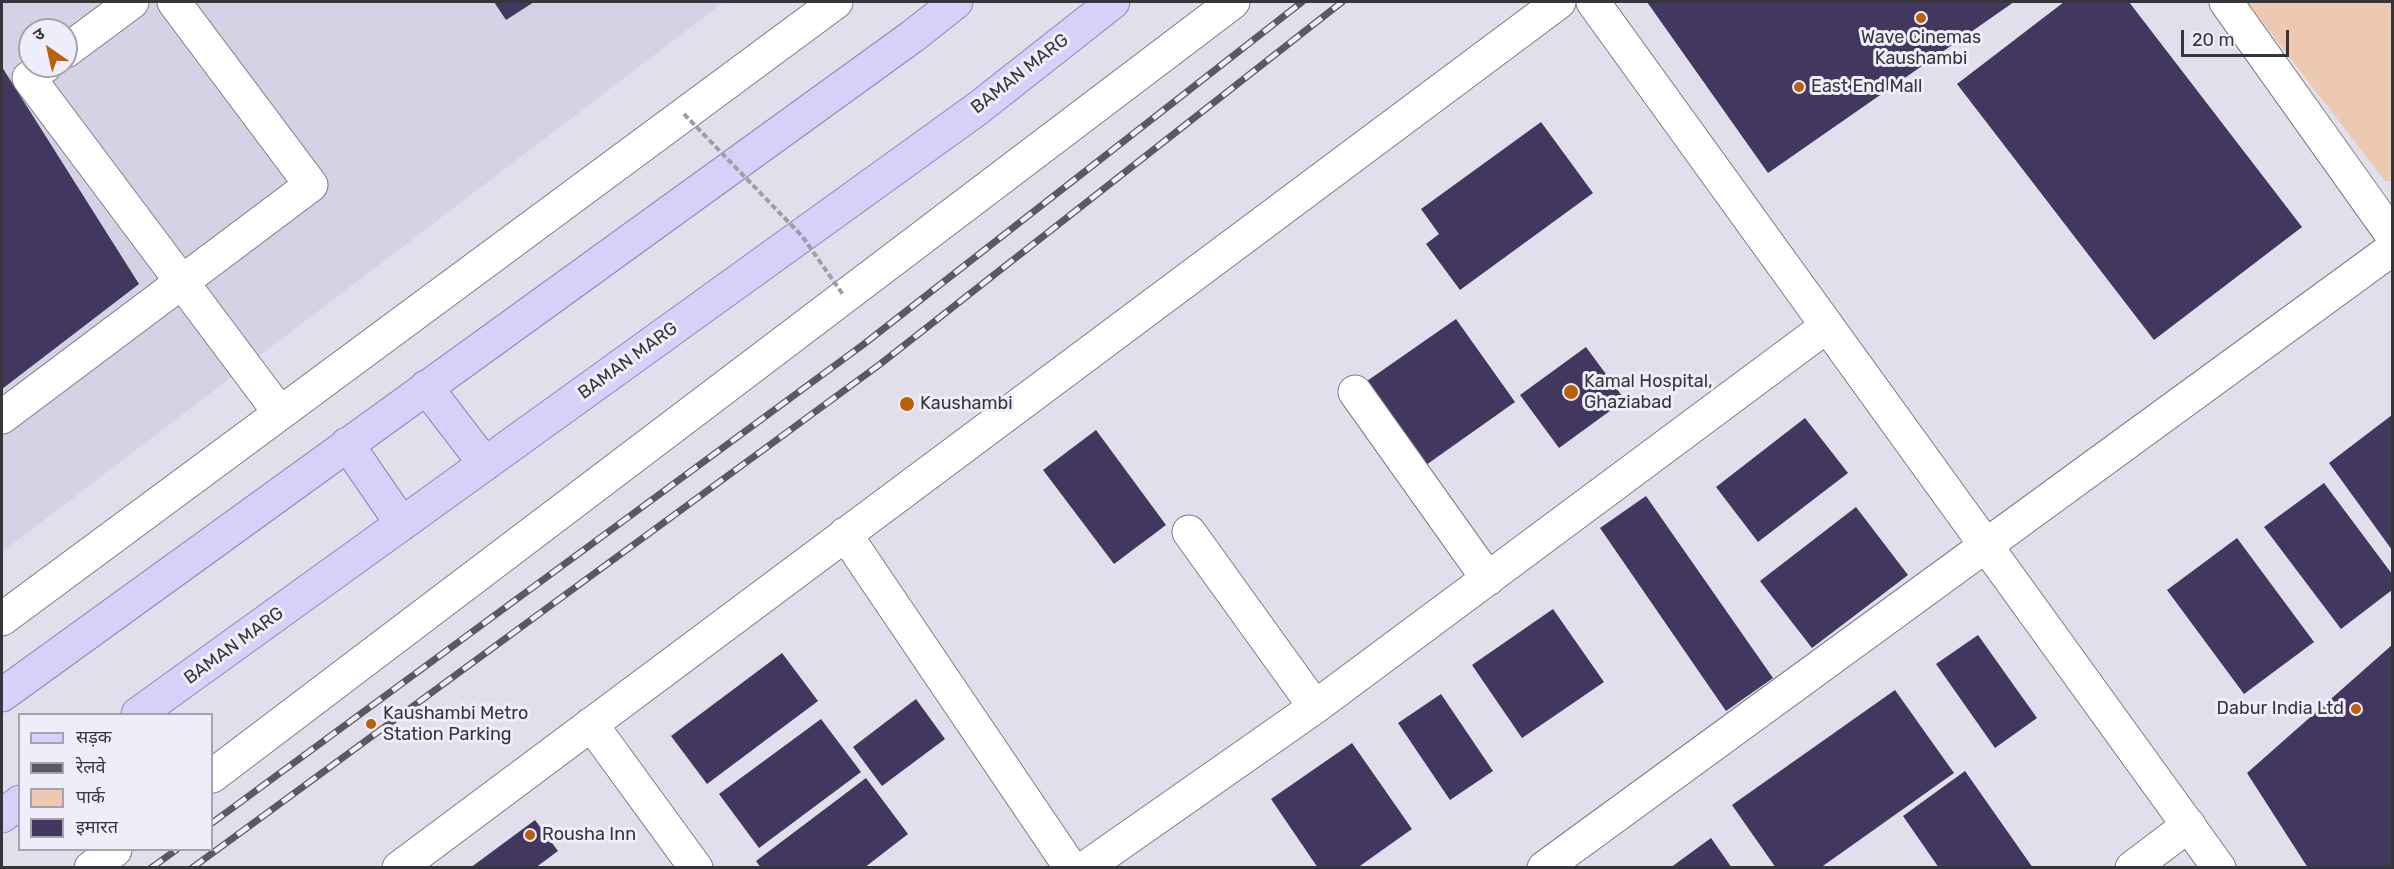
<!DOCTYPE html>
<meta charset="utf-8">
<style>
body{margin:0}
#map{position:relative;width:2394px;height:869px;overflow:hidden;background:#e1dfec;font-family:Rubik,"Noto Sans Devanagari",sans-serif}
canvas{display:block}
.frame{position:absolute;inset:0;border:3px solid #36353a;pointer-events:none}
.legend{position:absolute;left:18px;top:713px;width:195px;height:138px;box-sizing:border-box;background:#efedf9;border:2px solid #a5a3ad;margin:0;padding:8px 10px;list-style:none;font-size:18px;color:#36353a}
.legend li{display:flex;align-items:center;gap:12px;height:30px}
.legend b{width:30px;border:2px solid #a5a3ad}
.north{position:absolute;left:18px;top:18px;width:60px;height:60px;box-sizing:border-box;background:#efedf9;border:2px solid #a5a3ad;border-radius:50%;rotate:326deg;font-size:16px;font-weight:700;line-height:24px;text-align:center;color:#36353a}
.north::after{content:'';display:block;margin:auto;width:21px;height:27px;background:#bb5f09;clip-path:polygon(50% 0,100% 100%,50% 72%,0 100%)}
.scale{position:absolute;left:2181px;top:30px;width:108px;height:27px;box-sizing:border-box;border:3px solid #36353a;border-top:0;padding-left:8px;font-size:18px;line-height:21px;white-space:nowrap;color:#36353a;-webkit-text-stroke:4px #efedf9;paint-order:stroke}
</style>
<div id="map">
<canvas width="2394" height="869"></canvas>
<div class="frame"></div>
<ul class="legend">
<li><b style="height:8px;background:#d9d0f9"></b>सड़क</li>
<li><b style="height:8px;background:#5a5960"></b>रेलवे</li>
<li><b style="height:16px;background:#eec9b1"></b>पार्क</li>
<li><b style="height:16px;background:#41375f"></b>इमारत</li>
</ul>
<div class="north">उ</div>
<div class="scale">20 m</div>
</div>
<script>
const ctx = document.querySelector('canvas').getContext('2d');
ctx.lineJoin = 'round';
function fillPath(path, color) { ctx.fillStyle = color; ctx.fill(path, 'evenodd'); }
function strokePath(path, color, width, dash) { ctx.strokeStyle = color; ctx.lineWidth = width; ctx.lineCap = dash ? 'butt' : 'round'; ctx.setLineDash(dash || []); ctx.stroke(path); }
function label(font, color, halo, rows, align = 'center') {
  ctx.font = font + ' Rubik,sans-serif'; ctx.lineWidth = 6; ctx.setLineDash([]); ctx.textBaseline = 'middle'; ctx.strokeStyle = halo; ctx.fillStyle = color; for (const [text, x, y, turn = 0] of rows) {
    ctx.save(); ctx.translate(x, y); ctx.rotate((+turn || 0) * Math.PI / 180); ctx.textAlign = isNaN(turn) ? turn : align; if (halo) ctx.strokeText(text, 0, 0); ctx.fillText(text, 0, 0); ctx.restore();
  }
}
const built = new Path2D(`
 M 2,2 L 724,2 L 2,552 ZM 30,30 L 66,30 L 66,66 L 30,66 Z`);
const green = new Path2D(`
 M 2247,2 L 2392,2 L 2392,181 L 2385,181 Z`);
const building = new Path2D(`
 M 494,2 L 534,2 L 506,20 Z
 M 1647,2 L 2014,2 L 1768,173 Z
 M 2064,2 L 2129,2 L 2302,227 L 2154,340 L 1957,84 Z
 M 2,67 L 139,284 L 2,389 Z
 M 1541,122 L 1593,193 L 1460,290 L 1426,244 L 1439,234 L 1421,209 Z
 M 1456,319 L 1515,402 L 1426,465 L 1367,381 Z
 M 1586,347 L 1625,400 L 1559,448 L 1520,395 Z
 M 2392,415 L 2392,550 L 2329,463 Z
 M 1805,418 L 1848,473 L 1758,542 L 1716,487 Z
 M 1096,430 L 1166,525 L 1114,564 L 1043,470 Z
 M 2324,483 L 2392,574 L 2392,590 L 2341,629 L 2264,527 Z
 M 1646,496 L 1773,678 L 1726,711 L 1600,528 Z
 M 1856,507 L 1908,575 L 1812,648 L 1760,581 Z
 M 2237,538 L 2314,642 L 2244,694 L 2167,590 Z
 M 1553,609 L 1604,682 L 1522,738 L 1472,665 Z
 M 1978,635 L 2037,718 L 1995,748 L 1936,664 Z
 M 2392,645 L 2392,868 L 2308,868 L 2247,773 Z
 M 782,653 L 818,701 L 707,784 L 671,736 Z
 M 1895,690 L 1954,773 L 1820,868 L 1776,868 L 1732,805 Z
 M 1441,694 L 1493,771 L 1450,800 L 1398,723 Z
 M 916,699 L 945,739 L 882,786 L 853,747 Z
 M 821,719 L 861,772 L 759,848 L 719,794 Z
 M 1352,743 L 1412,829 L 1357,868 L 1318,868 L 1271,799 Z
 M 1965,771 L 2033,868 L 1939,868 L 1903,816 Z
 M 866,778 L 908,834 L 864,868 L 761,868 L 756,861 Z
 M 535,820 L 558,851 L 535,868 L 470,868 Z
 M 1711,838 L 1732,868 L 1670,868 Z`);
const minor = new Path2D(`
 M 1593,2 L 2219,868
 M 2226,2 L 2392,235
 M 66,51 L 132,2
 M 45,66 L 29,78 L 280,413
 M 1355,392 L 1488,579
 M 2,417 L 311,185 L 174,2
 M 1189,532 L 1315,707
 M 845,534 L 1071,868
 M 2,619 L 836,2
 M 591,724 L 696,868
 M 212,776 L 1233,2
 M 91,868 L 115,850
 M 399,868 L 1559,2
 M 1085,868 L 1315,707 L 1827,326
 M 1544,868 L 2392,249
 M 2132,868 L 2189,825`);
const major = new Path2D(`
 M 426,387 L 485,464
 M 347,444 L 402,524
 M 2,695 L 913,36 L 956,2
 M 138,714 L 977,109 L 1113,2
 M 2,816 L 20,802`);
const rail = new Path2D(`
 M 212,823 L 864,344 L 1302,2
 M 151,868 L 176,850
 M 192,868 L 879,365 L 1342,2`);
const pathBridge = new Path2D(`
 M 684,114 L 802,236 L 844,296`);
const markers = [
 [1921,18,6,"#bb5f09"],
 [1799,87,6,"#bb5f09"],
 [1571,392,8,"#bb5f09"],
 [907,404,8,"#bb5f09"],
 [2356,709,6,"#bb5f09"],
 [371,724,6,"#bb5f09"],
 [530,835,6,"#bb5f09"]
];
const poiNames = [
 ["Wave Cinemas",1921,38,"center"],
 ["Kaushambi",1921,59,"center"],
 ["East End Mall",1811,87],
 ["Kamal Hospital,",1584,382],
 ["Ghaziabad",1584,403],
 ["Kaushambi",920,404],
 ["Dabur India Ltd",2344,709,"right"],
 ["Kaushambi Metro",383,714],
 ["Station Parking",383,735],
 ["Rousha Inn",542,835]
];
const streetNames = [
 ["BAMAN MARG",1020,74,-38],
 ["BAMAN MARG",628,361,-36],
 ["BAMAN MARG",234,646,-36]
];
fillPath(built, '#d5d2e5');
fillPath(green, '#eec9b1');
fillPath(building, '#41375f');
strokePath(minor, '#7d7b86', 35);
strokePath(major, '#8f86b4', 35);
strokePath(minor, '#fff', 33);
strokePath(major, '#d9d0f9', 33);
strokePath(rail, '#5a5960', 7);
strokePath(rail, '#efedf9', 4.5, [14]);
strokePath(pathBridge, '#9e9ca6', 4, [6, 3]);
for (const [x, y, r, color] of markers) { const dot = new Path2D(); dot.arc(x, y, r, 0, 2 * Math.PI); ctx.fillStyle = color; ctx.fill(dot); strokePath(dot, '#efedf9', 2); }
label('18px', '#36353a', '#efedf9', poiNames, 'left');
label('18px', '#36353a', '#efedf9', streetNames);
</script>
